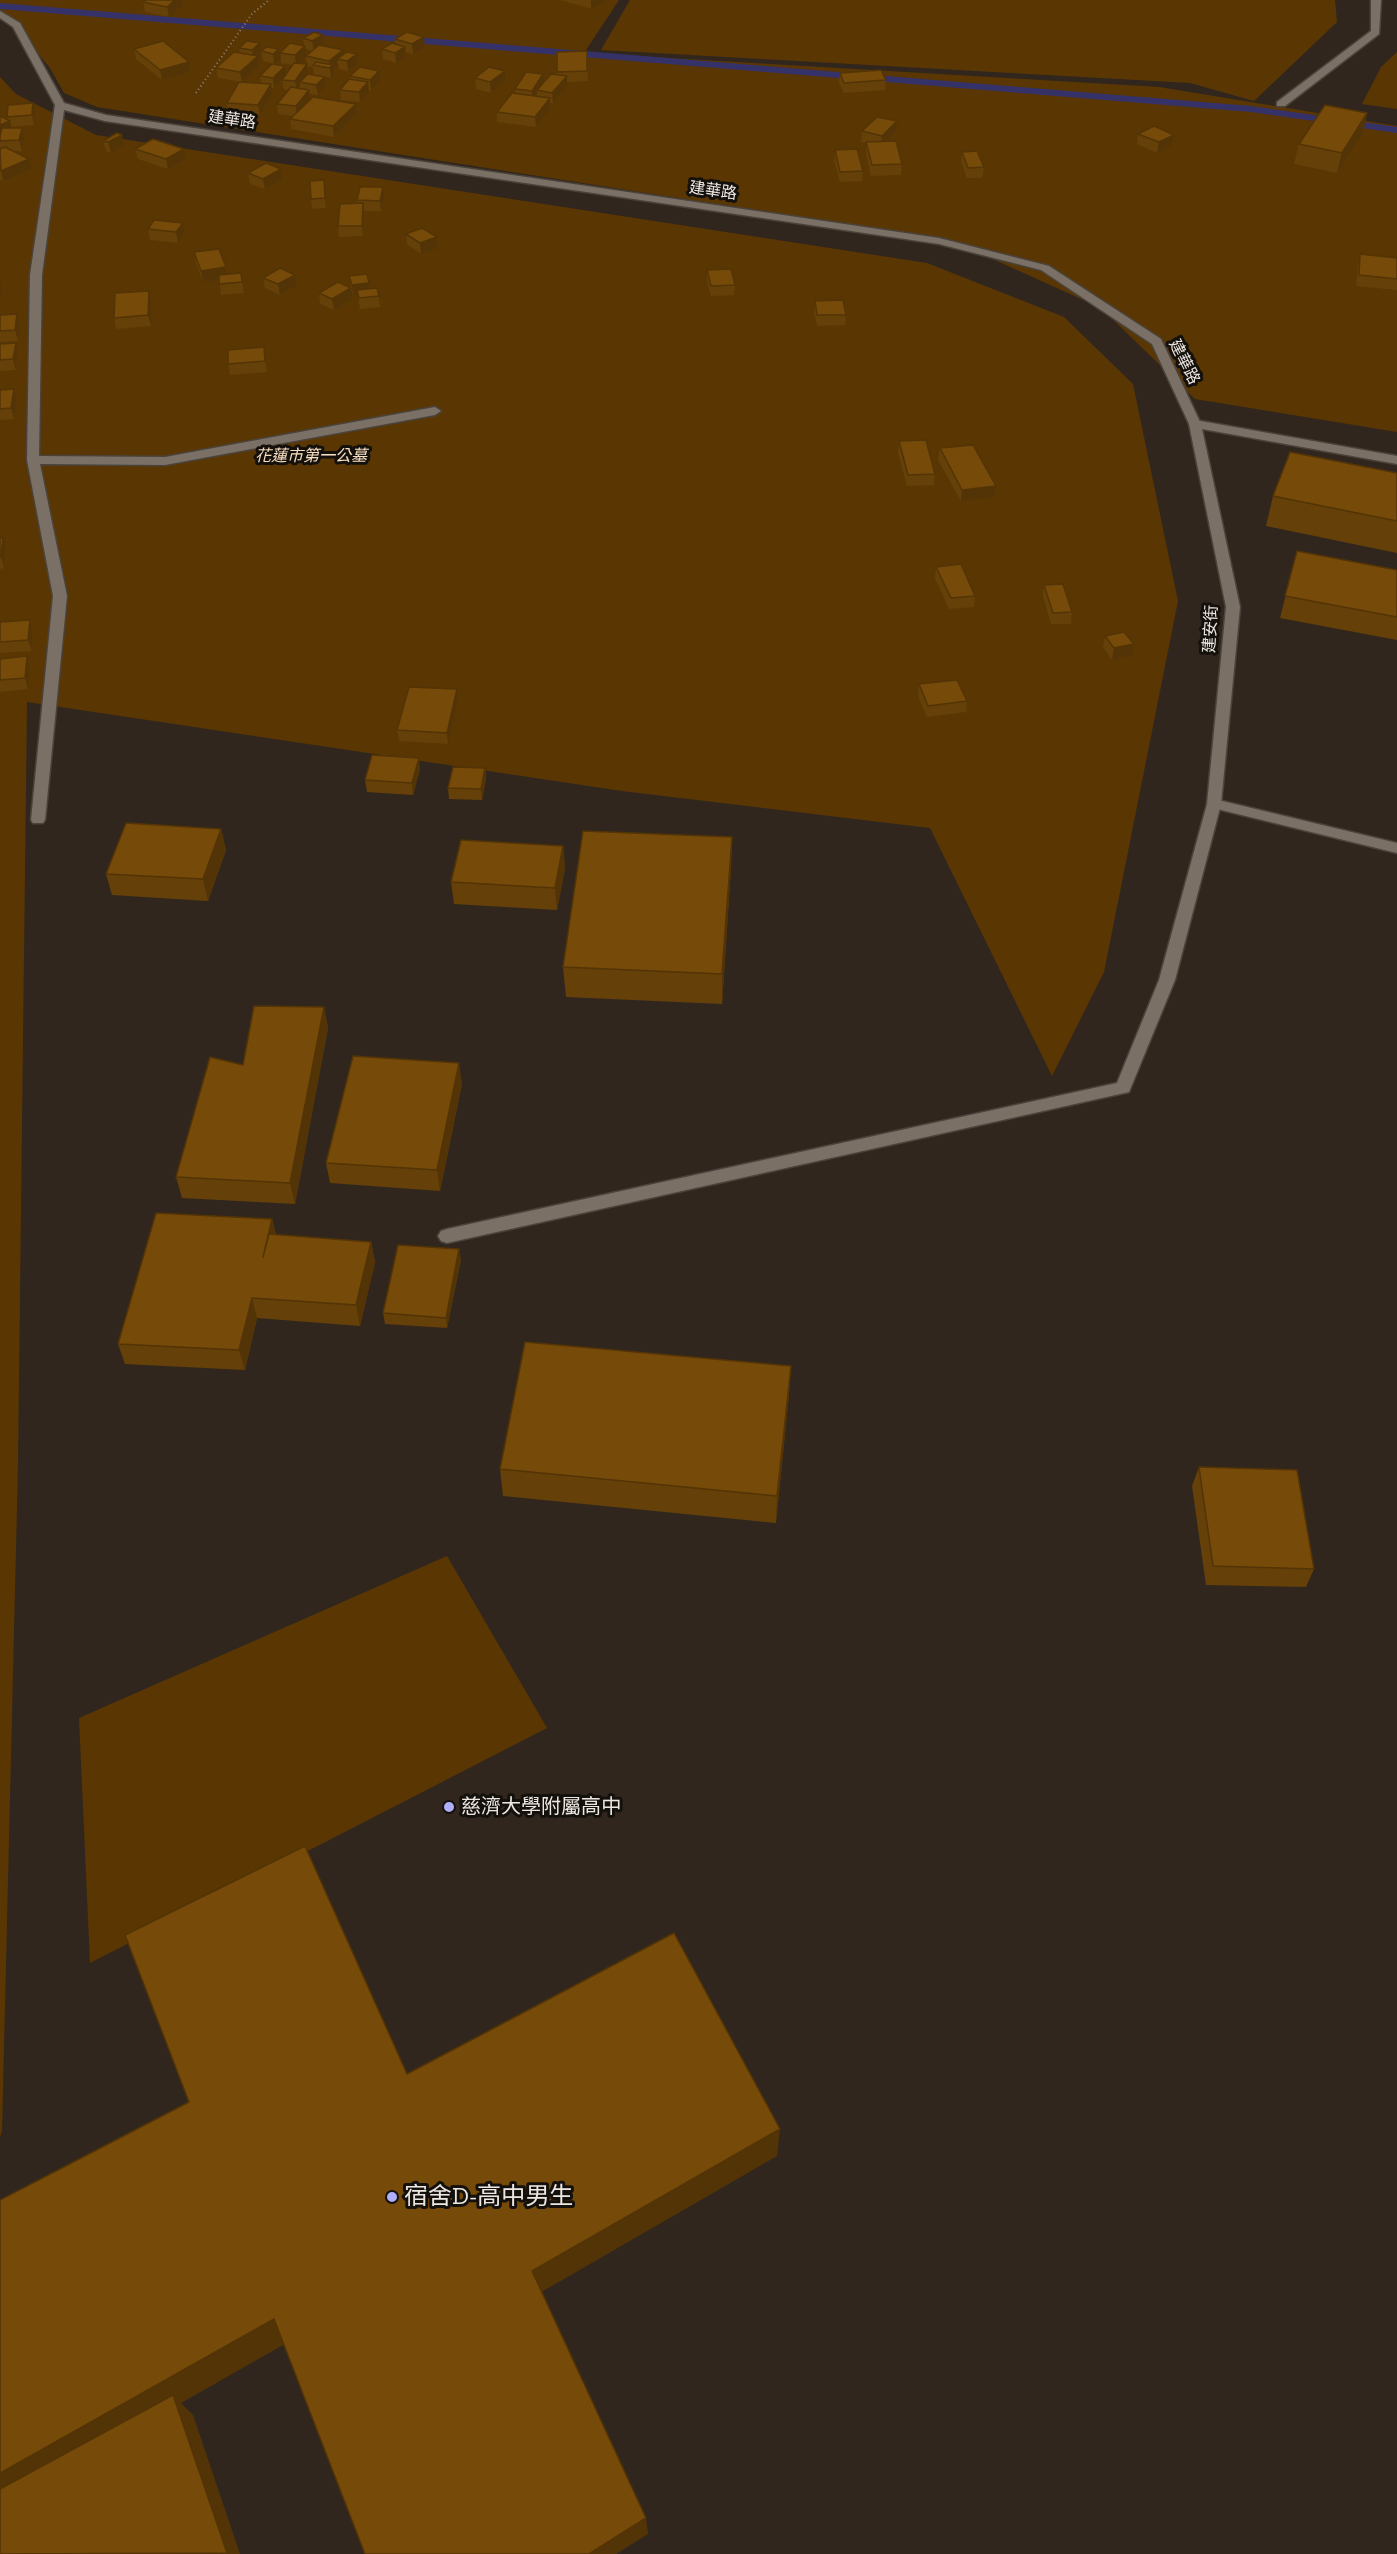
<!DOCTYPE html>
<meta charset="utf-8">
<style>
body{margin:0}
canvas{display:block;background:#30261d}
</style>
<canvas width="1397" height="2554"></canvas>
<script>
const ctx = document.querySelector('canvas').getContext('2d');
ctx.lineJoin = 'round';
function fillPath(path, color) { ctx.fillStyle = color; ctx.fill(path, 'evenodd'); }
function strokePath(path, color, width, dash) { ctx.strokeStyle = color; ctx.lineWidth = width; ctx.lineCap = dash ? 'butt' : 'round'; ctx.setLineDash(dash || []); ctx.stroke(path); }
function label(font, color, halo, rows, align = 'center') {
  ctx.font = font + ' "Zilla Slab","Noto Sans TC",serif'; ctx.lineWidth = 6; ctx.setLineDash([]); ctx.textBaseline = 'middle'; ctx.strokeStyle = halo; ctx.fillStyle = color; for (const [text, x, y, turn = 0] of rows) {
    ctx.save(); ctx.translate(x, y); ctx.rotate((+turn || 0) * Math.PI / 180); ctx.textAlign = isNaN(turn) ? turn : align; if (halo) ctx.strokeText(text, 0, 0); ctx.fillText(text, 0, 0); ctx.restore();
  }
}
const green = new Path2D(`
 M 0,0 L 619,0 L 584,53 L 1159,87 L 1397,126 L 1397,432 L 1195,399 L 1101,308 L 953,241 L 97,107 L 64,93 L 50,68 L 5,13 L 0,15 Z
 M 630,0 L 1335,0 L 1337,22 L 1254,101 L 1190,83 L 601,50 Z
 M 1397,52 L 1397,109 L 1362,104 L 1381,67 Z
 M 0,77 L 16,94 L 96,135 L 927,263 L 1064,317 L 1133,384 L 1178,601 L 1104,972 L 1052,1076 L 930,828 L 622,791 L 27,702 L 18,1464 L 2,2131 L 0,2137 Z
 M 447,1556 L 547,1728 L 90,1963 L 79,1718 Z`);
const stream = new Path2D(`
 M 0,3 L 1251,106 L 1397,127 L 1397,133 L 1251,112 L 0,9 Z`);
const path = new Path2D(`
 M 196,93 L 252,14 L 269,0`);
const service = new Path2D(`
 M 1371,0 L 1381,0 L 1379,34 L 1285,106 L 1277,106 L 1277,102 L 1371,31 Z
 M 0,11 L 20,23 L 64,103 L 106,115 L 939,238 L 1049,266 L 1161,339 L 1201,424 L 1240,607 L 1221,804 L 1175,980 L 1129,1092 L 447,1243 L 441,1241 L 438,1236 L 441,1231 L 447,1229 L 1117,1083 L 1159,980 L 1207,804 L 1226,607 L 1189,424 L 1152,344 L 1041,270 L 939,244 L 105,121 L 64,110 L 42,275 L 39,456 L 165,457 L 435,407 L 441,411 L 435,415 L 165,465 L 40,464 L 67,596 L 45,820 L 43,823 L 33,823 L 31,820 L 53,596 L 27,460 L 30,275 L 55,105 L 13,27 L 0,18 Z`);
const minor = new Path2D(`
 M 1195,420 L 1397,456 L 1397,464 L 1191,427 L 1189,424 Z
 M 1214,799 L 1397,843 L 1397,853 L 1209,807 L 1207,804 L 1209,801 Z`);
const wall = new Path2D(`
 M 561,0 L 608,0 L 591,9 Z
 M 143,2 L 183,5 L 169,17 L 145,12 Z
 M 323,35 L 324,45 L 323,46 L 344,54 L 358,64 L 348,71 L 339,69 L 338,65 L 334,69 L 334,76 L 331,78 L 325,77 L 326,87 L 318,95 L 310,94 L 311,99 L 356,104 L 357,114 L 334,137 L 291,129 L 290,119 L 293,116 L 278,114 L 277,104 L 288,90 L 284,90 L 282,80 L 274,88 L 271,88 L 272,95 L 260,115 L 228,113 L 227,103 L 261,84 L 260,76 L 286,74 L 293,65 L 281,63 L 281,59 L 274,64 L 263,61 L 261,51 L 279,49 L 280,53 L 304,46 L 303,38 ZM 306,49 L 312,51 L 307,55 ZM 306,57 L 307,64 L 299,63 ZM 308,66 L 313,67 L 314,75 L 309,74 Z
 M 395,39 L 425,47 L 413,54 L 406,52 L 406,57 L 396,63 L 383,59 L 382,49 L 396,44 Z
 M 260,43 L 261,53 L 258,56 L 259,66 L 242,82 L 218,78 L 216,68 L 240,53 L 239,48 Z
 M 134,49 L 190,72 L 162,80 L 136,59 Z
 M 587,51 L 588,81 L 567,82 L 567,86 L 553,103 L 550,103 L 550,109 L 536,127 L 497,122 L 497,112 L 515,93 L 515,89 L 543,74 L 543,83 L 557,74 L 557,52 Z
 M 379,71 L 380,81 L 371,90 L 369,90 L 369,92 L 360,102 L 341,100 L 340,90 L 350,80 L 350,76 Z
 M 840,73 L 886,80 L 885,90 L 844,93 L 839,83 Z
 M 475,78 L 505,81 L 491,93 L 476,89 Z
 M 35,113 L 34,125 L 11,127 L 11,128 L 22,128 L 24,138 L 22,151 L 14,151 L 32,169 L 3,181 L 0,180 L 0,116 L 8,120 L 7,117 Z
 M 1367,113 L 1363,133 L 1337,173 L 1294,164 L 1299,144 Z
 M 897,121 L 896,131 L 885,142 L 902,164 L 901,175 L 871,176 L 866,153 L 866,143 L 861,142 L 862,131 Z
 M 1138,134 L 1174,135 L 1172,145 L 1157,153 L 1137,144 Z
 M 103,141 L 124,145 L 111,153 L 106,151 Z
 M 135,149 L 184,149 L 186,159 L 168,169 L 138,159 Z
 M 835,150 L 863,171 L 862,181 L 840,182 L 834,160 Z
 M 962,152 L 984,167 L 982,178 L 967,178 L 961,162 Z
 M 248,173 L 282,180 L 265,189 L 250,184 Z
 M 383,187 L 385,197 L 381,211 L 364,211 L 363,236 L 339,237 L 338,226 L 357,204 L 357,200 Z
 M 326,191 L 326,208 L 312,209 L 311,199 Z
 M 183,223 L 185,233 L 178,243 L 150,240 L 148,229 Z
 M 406,234 L 437,237 L 438,248 L 421,254 L 407,244 Z
 M 194,252 L 226,267 L 228,275 L 241,273 L 244,293 L 221,295 L 219,279 L 203,282 L 196,263 Z
 M 1360,254 L 1397,258 L 1397,290 L 1356,286 L 1358,264 Z
 M 707,270 L 735,285 L 734,295 L 711,296 L 707,281 Z
 M 349,276 L 369,283 L 370,289 L 377,288 L 380,307 L 360,309 L 358,295 L 353,296 L 352,292 L 353,299 L 334,310 L 320,304 L 319,293 L 351,288 Z
 M 263,278 L 296,286 L 280,295 L 265,288 Z
 M 149,291 L 151,302 L 151,326 L 116,329 L 114,318 Z
 M 815,301 L 846,315 L 845,325 L 817,326 L 814,312 Z
 M 17,314 L 20,324 L 18,341 L 0,342 L 0,315 Z
 M 16,343 L 18,353 L 16,370 L 0,371 L 0,344 Z
 M 266,358 L 267,372 L 230,375 L 228,364 Z
 M 14,389 L 17,400 L 14,419 L 0,420 L 0,390 Z
 M 899,441 L 935,474 L 934,485 L 907,486 L 898,453 Z
 M 940,448 L 996,486 L 994,497 L 961,501 L 938,460 Z
 M 1397,473 L 1397,553 L 1266,526 L 1273,496 Z
 M 0,538 L 6,549 L 4,568 L 0,569 Z
 M 1297,551 L 1397,570 L 1397,640 L 1280,618 Z
 M 936,567 L 975,596 L 974,607 L 949,609 L 935,578 Z
 M 1044,585 L 1072,612 L 1071,624 L 1051,624 L 1043,596 Z
 M 30,620 L 33,631 L 32,651 L 0,653 L 0,622 Z
 M 1105,636 L 1132,656 L 1112,660 L 1103,647 Z
 M 27,656 L 30,667 L 28,689 L 0,692 L 0,659 Z
 M 919,684 L 967,701 L 966,712 L 927,717 L 918,696 Z
 M 457,689 L 458,700 L 448,744 L 399,741 L 397,730 Z
 M 485,768 L 486,779 L 482,800 L 449,799 L 448,788 Z
 M 420,769 L 413,795 L 367,792 L 365,780 Z
 M 221,829 L 226,850 L 208,901 L 112,895 L 106,874 Z
 M 732,837 L 731,868 L 722,1004 L 566,997 L 563,967 Z
 M 563,846 L 565,868 L 557,910 L 454,904 L 451,882 Z
 M 324,1007 L 328,1028 L 295,1204 L 182,1198 L 176,1177 L 243,1065 Z
 M 462,1084 L 440,1191 L 330,1183 L 326,1163 Z
 M 272,1219 L 276,1235 L 371,1242 L 375,1262 L 360,1326 L 257,1318 L 245,1370 L 125,1364 L 118,1344 Z
 M 461,1260 L 447,1328 L 385,1324 L 383,1313 Z
 M 791,1366 L 789,1394 L 776,1523 L 503,1496 L 500,1469 Z
 M 1199,1467 L 1314,1569 L 1306,1587 L 1206,1585 L 1192,1486 Z`);
const shadedWall = new Path2D(`
 M 175,0 L 182,0 L 183,5 L 169,17 L 167,7 Z
 M 591,0 L 608,0 L 591,9 Z
 M 323,35 L 324,45 L 314,51 L 312,41 Z
 M 424,37 L 425,47 L 413,54 L 412,44 Z
 M 260,43 L 261,53 L 258,56 L 259,66 L 242,82 L 240,72 L 253,60 L 252,50 Z
 M 305,46 L 307,56 L 296,66 L 295,55 Z
 M 405,47 L 406,57 L 396,63 L 395,53 Z
 M 279,49 L 281,59 L 274,64 L 273,54 Z
 M 343,50 L 344,60 L 337,59 L 338,65 L 334,69 L 334,76 L 331,78 L 329,61 Z
 M 357,54 L 358,64 L 348,71 L 347,61 Z
 M 189,62 L 190,72 L 162,80 L 160,70 Z
 M 307,64 L 309,74 L 300,82 L 300,86 L 297,91 L 295,81 Z
 M 285,66 L 286,76 L 274,88 L 273,78 Z
 M 379,71 L 380,81 L 371,90 L 370,80 Z
 M 505,71 L 505,81 L 491,93 L 490,82 Z
 M 543,74 L 544,84 L 537,90 L 537,94 L 532,101 L 532,91 Z
 M 567,76 L 567,86 L 553,103 L 552,93 Z
 M 325,77 L 326,87 L 318,95 L 316,85 Z
 M 368,82 L 369,92 L 360,102 L 359,92 Z
 M 271,84 L 272,95 L 260,115 L 258,105 Z
 M 309,90 L 311,100 L 297,116 L 296,106 Z
 M 550,98 L 550,109 L 536,127 L 535,117 Z
 M 33,103 L 35,113 L 34,125 L 32,115 Z
 M 356,104 L 357,114 L 334,137 L 333,126 Z
 M 1367,113 L 1363,133 L 1337,173 L 1342,153 Z
 M 10,121 L 12,131 L 0,137 L 0,125 Z
 M 897,121 L 896,131 L 881,146 L 882,136 Z
 M 22,128 L 24,138 L 22,151 L 19,140 Z
 M 122,135 L 124,145 L 111,153 L 108,142 Z
 M 1174,135 L 1172,145 L 1157,153 L 1159,142 Z
 M 184,149 L 186,159 L 168,169 L 166,159 Z
 M 29,159 L 32,169 L 3,181 L 1,171 Z
 M 281,169 L 282,180 L 265,189 L 263,179 Z
 M 324,180 L 326,191 L 326,208 L 325,198 Z
 M 383,187 L 385,197 L 381,211 L 380,201 Z
 M 363,203 L 364,214 L 363,236 L 362,226 Z
 M 183,223 L 185,233 L 178,243 L 176,232 Z
 M 437,237 L 438,248 L 421,254 L 420,243 Z
 M 226,267 L 228,278 L 203,282 L 201,271 Z
 M 295,275 L 296,286 L 280,295 L 278,284 Z
 M 0,282 L 3,293 L 0,294 Z
 M 369,283 L 370,294 L 357,290 L 358,295 L 353,296 L 352,285 Z
 M 351,288 L 353,299 L 334,310 L 332,299 Z
 M 149,291 L 151,302 L 151,326 L 148,315 Z
 M 17,314 L 20,324 L 18,341 L 15,330 Z
 M 16,343 L 18,353 L 16,370 L 13,359 Z
 M 264,347 L 266,358 L 267,372 L 265,361 Z
 M 14,389 L 17,400 L 14,419 L 11,408 Z
 M 996,486 L 994,497 L 961,501 L 962,490 Z
 M 3,538 L 6,549 L 4,568 L 1,557 Z
 M 30,620 L 33,631 L 32,651 L 28,640 Z
 M 1134,644 L 1132,656 L 1112,660 L 1114,648 Z
 M 27,656 L 30,667 L 28,689 L 25,678 Z
 M 457,689 L 458,700 L 448,744 L 447,733 Z
 M 419,758 L 420,769 L 413,795 L 412,783 Z
 M 485,768 L 486,779 L 482,800 L 481,789 Z
 M 221,829 L 226,850 L 208,901 L 203,879 Z
 M 732,837 L 731,868 L 722,1004 L 722,974 Z
 M 563,846 L 565,868 L 557,910 L 555,888 Z
 M 324,1007 L 328,1028 L 295,1204 L 290,1183 Z
 M 459,1063 L 462,1084 L 440,1191 L 437,1170 Z
 M 272,1219 L 277,1239 L 263,1257 Z
 M 371,1242 L 375,1262 L 360,1326 L 356,1305 Z
 M 459,1249 L 461,1260 L 447,1328 L 446,1318 Z
 M 252,1298 L 257,1318 L 245,1370 L 239,1350 Z
 M 791,1366 L 789,1394 L 776,1523 L 777,1496 Z
 M 780,2129 L 777,2156 L 538,2294 L 532,2271 Z
 M 274,2319 L 290,2341 L 181,2403 L 193,2415 L 240,2554 L 226,2554 L 0,2502 L 0,2473 Z
 M 646,2518 L 648,2534 L 616,2554 L 589,2554 Z`);
const building = new Path2D(`
 M 146,0 L 175,0 L 167,7 L 143,2 Z
 M 314,32 L 323,35 L 312,41 L 303,38 Z
 M 407,32 L 424,37 L 412,44 L 395,39 Z
 M 163,41 L 189,62 L 160,70 L 134,49 Z
 M 247,41 L 260,43 L 252,50 L 239,48 Z
 M 290,43 L 305,46 L 295,55 L 280,53 Z
 M 392,43 L 405,47 L 395,53 L 382,49 Z
 M 319,45 L 343,50 L 329,61 L 306,56 Z
 M 267,47 L 279,49 L 273,54 L 261,51 Z
 M 587,51 L 587,71 L 557,72 L 557,52 Z
 M 234,52 L 258,56 L 240,72 L 216,68 Z
 M 347,52 L 357,54 L 347,61 L 337,59 Z
 M 316,62 L 333,65 L 329,68 L 313,65 Z
 M 294,63 L 307,64 L 295,81 L 282,80 Z
 M 272,64 L 285,66 L 273,78 L 260,76 Z
 M 360,67 L 379,71 L 370,80 L 350,76 Z
 M 489,67 L 505,71 L 490,82 L 475,78 Z
 M 881,70 L 886,80 L 844,83 L 840,73 Z
 M 526,72 L 543,74 L 532,91 L 515,89 Z
 M 308,74 L 325,77 L 316,85 L 300,82 Z
 M 551,74 L 567,76 L 552,93 L 537,90 Z
 M 349,79 L 368,82 L 359,92 L 340,90 Z
 M 239,82 L 271,84 L 258,105 L 227,103 Z
 M 291,87 L 309,90 L 296,106 L 277,104 Z
 M 512,93 L 550,98 L 535,117 L 497,112 Z
 M 313,97 L 356,104 L 333,126 L 290,119 Z
 M 33,103 L 32,115 L 7,117 L 8,105 Z
 M 1325,105 L 1367,113 L 1342,153 L 1299,144 Z
 M 0,116 L 10,121 L 0,125 Z
 M 877,117 L 897,121 L 882,136 L 862,131 Z
 M 1154,126 L 1174,135 L 1159,142 L 1138,134 Z
 M 2,128 L 22,128 L 19,140 L 0,141 L 0,136 Z
 M 117,133 L 122,135 L 108,142 L 103,141 Z
 M 153,139 L 184,149 L 166,159 L 135,149 Z
 M 896,141 L 902,164 L 872,165 L 866,142 Z
 M 5,147 L 29,159 L 1,171 L 0,149 Z
 M 857,149 L 863,171 L 840,172 L 835,150 Z
 M 977,151 L 984,167 L 968,168 L 962,152 Z
 M 266,163 L 281,169 L 263,179 L 248,173 Z
 M 324,180 L 325,198 L 311,199 L 310,181 Z
 M 360,187 L 383,187 L 380,201 L 357,200 Z
 M 363,203 L 362,226 L 338,226 L 340,204 Z
 M 154,220 L 183,223 L 176,232 L 148,229 Z
 M 422,228 L 437,237 L 420,243 L 406,234 Z
 M 219,249 L 226,267 L 201,271 L 194,252 Z
 M 1360,254 L 1397,258 L 1397,279 L 1359,275 Z
 M 280,268 L 295,275 L 278,284 L 263,278 Z
 M 731,269 L 735,285 L 711,286 L 707,270 Z
 M 241,273 L 242,282 L 219,284 L 219,275 Z
 M 367,274 L 369,283 L 352,285 L 349,276 Z
 M 338,282 L 351,288 L 332,299 L 319,293 Z
 M 377,288 L 379,296 L 359,298 L 357,290 Z
 M 149,291 L 148,315 L 114,318 L 115,293 Z
 M 843,300 L 846,315 L 817,315 L 815,301 Z
 M 17,314 L 15,330 L 0,331 L 0,315 Z
 M 16,343 L 13,359 L 0,360 L 0,344 Z
 M 264,347 L 265,361 L 228,364 L 228,350 Z
 M 14,389 L 11,408 L 0,409 L 0,390 Z
 M 926,440 L 935,474 L 908,475 L 899,441 Z
 M 973,445 L 996,486 L 962,490 L 940,448 Z
 M 1290,452 L 1397,473 L 1397,521 L 1273,496 Z
 M 0,538 L 3,538 L 1,557 L 0,557 Z
 M 1297,551 L 1397,570 L 1397,617 L 1285,596 Z
 M 961,564 L 975,596 L 951,598 L 936,567 Z
 M 1063,584 L 1072,612 L 1053,613 L 1044,585 Z
 M 30,620 L 28,640 L 0,642 L 0,622 Z
 M 1124,632 L 1134,644 L 1114,648 L 1105,636 Z
 M 27,656 L 25,678 L 0,680 L 0,659 Z
 M 957,680 L 967,701 L 928,706 L 919,684 Z
 M 409,687 L 457,689 L 447,733 L 397,730 Z
 M 372,755 L 419,758 L 412,783 L 365,780 Z
 M 453,767 L 485,768 L 481,789 L 448,788 Z
 M 126,823 L 221,829 L 203,879 L 106,874 Z
 M 583,831 L 732,837 L 722,974 L 563,967 Z
 M 461,840 L 563,846 L 555,888 L 451,882 Z
 M 254,1006 L 324,1007 L 290,1183 L 176,1177 L 210,1057 L 243,1065 Z
 M 353,1056 L 459,1063 L 437,1170 L 326,1163 Z
 M 156,1213 L 272,1219 L 263,1257 L 269,1234 L 371,1242 L 356,1305 L 252,1298 L 239,1350 L 118,1344 Z
 M 398,1245 L 459,1249 L 446,1318 L 383,1313 Z
 M 525,1342 L 791,1366 L 777,1496 L 500,1469 Z
 M 1199,1467 L 1297,1470 L 1314,1569 L 1213,1566 Z
 M 305,1846 L 407,2074 L 674,1933 L 780,2129 L 532,2271 L 646,2518 L 589,2554 L 365,2554 L 274,2319 L 0,2473 L 0,2200 L 189,2102 L 125,1935 Z
 M 173,2395 L 227,2553 L 0,2554 L 0,2489 Z`);
const markers = [
 [449,1807,6,"#aeaefb"],
 [392,2197,6,"#aeaefb"]
];
const farStreetnames = [
 ["建華路",232,120,8],
 ["建華路",713,191,8],
 ["建華路",1184,362,63],
 ["建安街",1211,629,-87]
];
const farParknames = [
 ["花蓮市第一公墓",311,456]
];
const poiNames = [
 ["慈濟大學附屬高中",461,1807]
];
const nearPoinames = [
 ["宿舍D-高中男生",404,2197]
];
fillPath(green, '#5a3603');
fillPath(stream, '#353269');
strokePath(service, '#4a433b', 3);
strokePath(minor, '#4a433b', 3);
strokePath(path, '#8a827b', 2, [1, 3]);
fillPath(service, '#7b7065');
fillPath(minor, '#7b7065');
fillPath(wall, '#654008');
fillPath(shadedWall, '#533406');
fillPath(building, '#764a09');
strokePath(building, '#533406', 1.5);
for (const [x, y, r, color] of markers) { const dot = new Path2D(); dot.arc(x, y, r, 0, 2 * Math.PI); ctx.fillStyle = color; ctx.fill(dot); strokePath(dot, '#14100c', 2); }
label('16px', '#ede7e1', '#14100c', farStreetnames);
label('italic 16px', '#f9dec0', '#14100c', farParknames);
label('20px', '#ede7e1', '#14100c', poiNames, 'left');
label('24px', '#ede7e1', '#14100c', nearPoinames, 'left');
</script>
